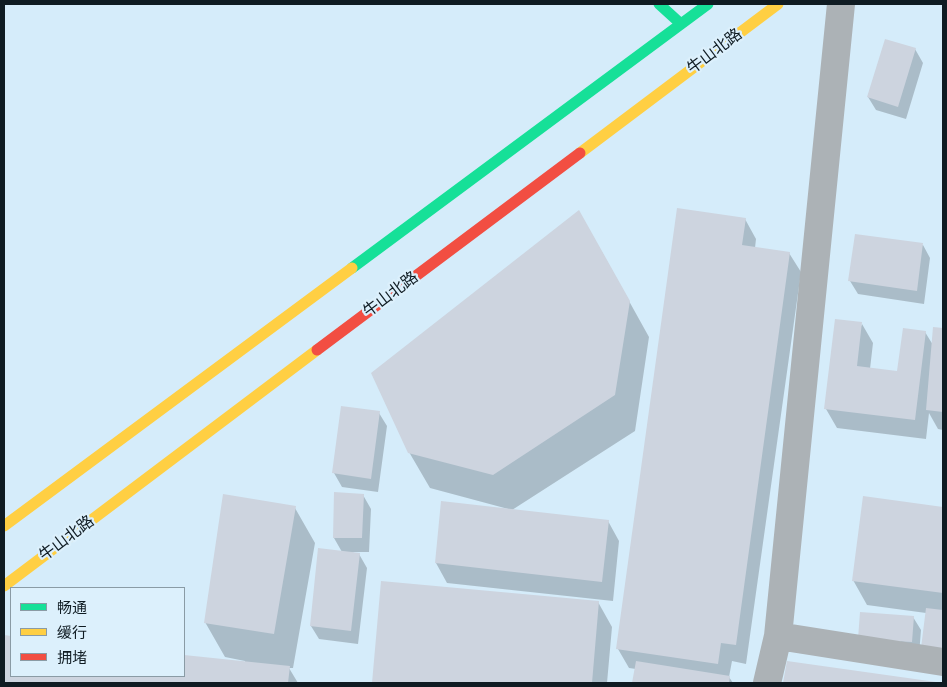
<!DOCTYPE html>
<meta charset="utf-8">
<style>
body{margin:0}
#map{position:relative;width:947px;height:687px;overflow:hidden;background:#e3eef5;font-family:"Source Serif 4","Noto Sans SC",serif}
canvas{display:block}
.frame{position:absolute;inset:0;border:5px solid #0f1b22;pointer-events:none}
.legend{position:absolute;left:10px;top:587px;width:175px;height:90px;box-sizing:border-box;background:#dcf0fc;border:1px solid #8a9ba5;margin:0;padding:6px 9px;list-style:none;font-size:15px;color:#0f1b22}
.legend li{display:flex;align-items:center;gap:10px;height:25px}
.legend b{width:25px;border:1px solid #8a9ba5}
</style>
<div id="map">
<canvas width="947" height="687"></canvas>
<div class="frame"></div>
<ul class="legend">
<li><b style="height:6px;background:#16e098"></b>畅通</li>
<li><b style="height:6px;background:#ffcf43"></b>缓行</li>
<li><b style="height:6px;background:#f24e42"></b>拥堵</li>
</ul>
</div>
<script>
const ctx = document.querySelector('canvas').getContext('2d');
ctx.lineJoin = 'round';
function fillPath(path, color) { ctx.fillStyle = color; ctx.fill(path, 'evenodd'); }
function strokePath(path, color, width, dash) { ctx.strokeStyle = color; ctx.lineWidth = width; ctx.lineCap = dash ? 'butt' : 'round'; ctx.setLineDash(dash || []); ctx.stroke(path); }
function label(font, color, halo, rows, align = 'center') {
  ctx.font = font + ' "Source Serif 4","Noto Sans SC",serif'; ctx.lineWidth = 4.5; ctx.setLineDash([]); ctx.textBaseline = 'middle'; ctx.strokeStyle = halo; ctx.fillStyle = color; for (const [text, x, y, turn = 0] of rows) {
    ctx.save(); ctx.translate(x, y); ctx.rotate((+turn || 0) * Math.PI / 180); ctx.textAlign = isNaN(turn) ? turn : align; if (halo) ctx.strokeText(text, 0, 0); ctx.fillText(text, 0, 0); ctx.restore();
  }
}
const built = new Path2D(`
 M 4,4 L 943,4 L 943,683 L 4,683 ZM 11,588 L 184,588 L 184,676 L 11,676 Z`);
const shadow = new Path2D(`
 M 915,49 L 923,63 L 906,119 L 876,110 L 868,97 Z
 M 745,219 L 756,239 L 755,248 L 789,253 L 801,272 L 746,664 L 732,661 L 729,677 L 733,683 L 634,683 L 636,669 L 629,668 L 618,649 Z
 M 923,245 L 930,258 L 924,304 L 858,294 L 850,281 Z
 M 599,247 L 649,337 L 635,431 L 512,510 L 430,488 L 409,452 Z
 M 862,324 L 873,343 L 870,369 L 899,373 L 925,332 L 933,345 L 934,328 L 943,329 L 943,430 L 938,429 L 929,413 L 926,439 L 837,428 L 826,409 Z
 M 379,413 L 387,426 L 378,492 L 342,487 L 334,473 Z
 M 336,493 L 363,495 L 371,509 L 369,552 L 350,552 L 359,554 L 367,568 L 358,644 L 319,639 L 311,626 L 342,552 L 334,538 Z
 M 864,497 L 943,508 L 943,668 L 926,613 L 867,605 L 853,580 Z
 M 295,508 L 315,543 L 293,668 L 289,668 L 298,683 L 4,683 L 4,637 L 11,638 L 11,676 L 184,676 L 184,656 L 245,663 L 245,661 L 225,657 L 205,622 Z
 M 608,521 L 619,541 L 613,601 L 447,583 L 436,563 Z
 M 382,582 L 598,602 L 612,627 L 607,683 L 373,683 Z
 M 861,613 L 913,617 L 921,630 L 919,655 Z
 M 788,662 L 935,683 L 784,683 Z`);
const building = new Path2D(`
 M 885,39 L 916,48 L 898,107 L 867,97 Z
 M 677,208 L 746,218 L 742,245 L 790,252 L 736,645 L 721,643 L 718,664 L 616,649 Z
 M 579,210 L 630,301 L 615,395 L 493,475 L 408,453 L 371,373 Z
 M 855,234 L 923,243 L 917,291 L 848,281 Z
 M 835,319 L 862,322 L 857,366 L 897,371 L 903,328 L 926,331 L 915,420 L 824,409 Z
 M 933,327 L 943,328 L 943,412 L 926,410 Z
 M 341,406 L 380,411 L 371,479 L 332,473 Z
 M 334,492 L 364,494 L 362,538 L 333,538 Z
 M 223,494 L 296,506 L 274,634 L 204,623 Z
 M 863,496 L 943,507 L 943,593 L 852,581 Z
 M 441,501 L 609,520 L 602,582 L 435,563 Z
 M 318,548 L 360,553 L 351,631 L 310,626 Z
 M 381,581 L 599,601 L 592,683 L 372,683 Z
 M 926,608 L 943,610 L 943,650 L 921,648 Z
 M 860,612 L 914,616 L 912,642 L 858,639 Z
 M 4,635 L 11,636 L 11,676 L 184,676 L 184,655 L 290,666 L 288,683 L 4,683 Z
 M 636,661 L 730,676 L 729,683 L 632,683 Z
 M 787,661 L 936,682 L 936,683 L 783,683 Z`);
const street = new Path2D(`
 M 778,636 L 943,662
 M 767,683 L 778,636 L 841,4`);
const fast = new Path2D(`
 M 659,4 L 681,24
 M 352,268 L 708,4`);
const slow = new Path2D(`
 M 580,153 L 778,4
 M 4,526 L 352,268
 M 4,586 L 317,350`);
const jam = new Path2D(`
 M 317,350 L 580,153`);
const streetNames = [
 ["牛山北路",715,52,-37],
 ["牛山北路",391,295,-37],
 ["牛山北路",67,539,-37]
];
fillPath(built, '#d5ecfa');
fillPath(shadow, '#0003');
fillPath(building, '#cdd4df');
strokePath(street, '#acb2b6', 28);
strokePath(fast, '#16e098', 11);
strokePath(slow, '#ffcf43', 11);
strokePath(jam, '#f24e42', 11);
label('16px', '#0f1b22', '#dcf0fc', streetNames);
</script>
